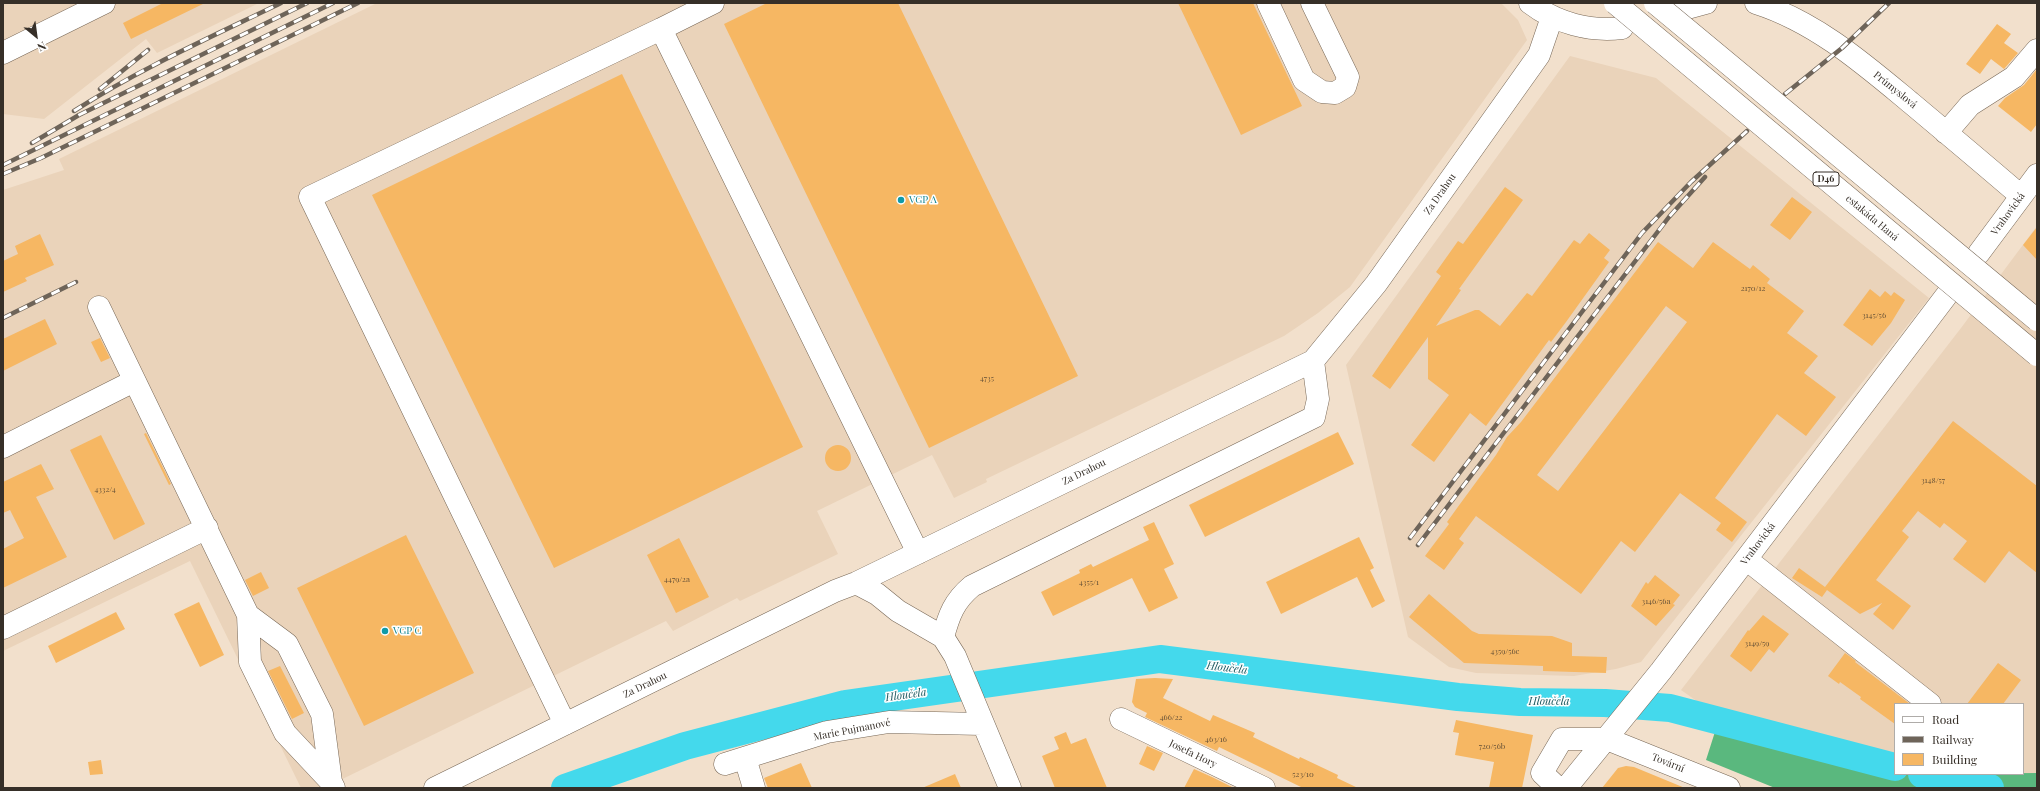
<!DOCTYPE html>
<meta charset="utf-8">
<style>
body{margin:0}
#map{position:relative;width:2040px;height:791px;overflow:hidden;background:#f2e0cc;font-family:"Playfair Display",serif}
canvas{display:block}
.frame{position:absolute;inset:0;border:4px solid #362f28;pointer-events:none}
.legend{position:absolute;left:1894px;top:703px;width:130px;height:72px;box-sizing:border-box;background:#fff;border:1px solid #afaca9;margin:0;padding:5px 7px;list-style:none;font-size:12px;color:#362f28}
.legend li{display:flex;align-items:center;gap:8px;height:20px}
.legend b{width:20px;border:1px solid #afaca9}
.north{position:absolute;left:16px;top:16px;width:40px;height:40px;-webkit-text-stroke:3px #fff;paint-order:stroke;rotate:151deg;font-size:11px;font-weight:700;line-height:16px;text-align:center;color:#362f28}
.north::after{content:'';display:block;margin:auto;width:14px;height:18px;background:#362f28;clip-path:polygon(50% 0,100% 100%,50% 72%,0 100%)}
</style>
<div id="map">
<canvas width="2040" height="791"></canvas>
<div class="frame"></div>
<ul class="legend">
<li><b style="height:5px;background:#fff"></b>Road</li>
<li><b style="height:5px;background:#6e6459"></b>Railway</li>
<li><b style="height:11px;background:#f6b763"></b>Building</li>
</ul>
<div class="north">N</div>
</div>
<script>
const ctx = document.querySelector('canvas').getContext('2d');
ctx.lineJoin = 'round';
function fillPath(path, color) { ctx.fillStyle = color; ctx.fill(path, 'evenodd'); }
function strokePath(path, color, width, dash) { ctx.strokeStyle = color; ctx.lineWidth = width; ctx.lineCap = dash ? 'butt' : 'round'; ctx.setLineDash(dash || []); ctx.stroke(path); }
function label(font, color, halo, rows, align = 'center') {
  ctx.font = font + ' "Playfair Display",serif'; ctx.lineWidth = 3; ctx.setLineDash([]); ctx.textBaseline = 'middle'; ctx.strokeStyle = halo; ctx.fillStyle = color; for (const [text, x, y, turn = 0] of rows) {
    ctx.save(); ctx.translate(x, y); ctx.rotate((+turn || 0) * Math.PI / 180); ctx.textAlign = isNaN(turn) ? turn : align; if (halo) ctx.strokeText(text, 0, 0); ctx.fillText(text, 0, 0); ctx.restore();
  }
}
const built = new Path2D(`
 M 3,3 L 259,3 L 157,53 L 146,39 L 44,119 L 3,114 Z
 M 377,3 L 1501,3 L 1518,20 L 1527,40 L 1350,287 L 1318,313 L 1284,336 L 986,479 L 987,482 L 954,498 L 932,455 L 817,511 L 838,554 L 740,601 L 737,598 L 673,631 L 666,621 L 324,788 L 301,788 L 190,561 L 3,651 L 3,190 L 64,170 L 59,159 Z
 M 1570,56 L 1656,78 L 1929,298 L 1641,662 L 1616,669 L 1574,676 L 1476,673 L 1449,667 L 1408,637 L 1346,365 Z
 M 2037,226 L 2037,773 L 2023,773 L 2023,704 L 1895,704 L 1895,757 L 1711,711 L 1681,690 L 1961,328 Z`);
const forest = new Path2D(`
 M 1721,713 L 1895,757 L 1895,774 L 2037,773 L 2037,788 L 1775,788 L 1706,760 Z`);
const river = new Path2D(`
 M 1922,774 L 1990,788
 M 565,788 L 685,746 L 845,704 L 1160,659 L 1458,697 L 1520,702 L 1605,703 L 1670,708 L 1895,767`);
const building = new Path2D(`
 M 163,3 L 205,3 L 131,39 L 123,23 Z
 M 767,3 L 898,3 L 1078,376 L 929,448 L 724,24 Z
 M 1178,3 L 1253,3 L 1302,106 L 1241,135 Z
 M 1997,24 L 2011,34 L 2004,43 L 2018,53 L 2004,69 L 1991,59 L 1980,74 L 1966,64 Z
 M 2037,69 L 2037,124 L 2031,132 L 1998,106 L 2005,98 L 2024,85 Z
 M 622,74 L 803,447 L 554,568 L 372,195 Z
 M 1505,187 L 1523,200 L 1459,289 L 1461,290 L 1436,326 L 1475,310 L 1479,310 L 1500,326 L 1527,293 L 1532,296 L 1574,240 L 1580,244 L 1589,233 L 1610,250 L 1604,258 L 1609,262 L 1566,322 L 1551,342 L 1549,340 L 1486,426 L 1470,413 L 1434,462 L 1411,445 L 1449,395 L 1428,379 L 1428,337 L 1390,389 L 1372,376 L 1441,276 L 1436,272 L 1458,241 L 1463,244 Z
 M 1792,197 L 1812,212 L 1790,240 L 1770,225 Z
 M 2037,227 L 2037,260 L 2023,245 Z
 M 40,234 L 54,265 L 25,278 L 27,281 L 3,292 L 3,261 L 18,254 L 15,246 Z
 M 1658,242 L 1693,268 L 1713,242 L 1750,269 L 1753,265 L 1770,279 L 1767,283 L 1804,311 L 1787,333 L 1818,356 L 1804,373 L 1836,397 L 1806,436 L 1777,414 L 1715,498 L 1747,522 L 1732,542 L 1716,530 L 1721,523 L 1680,493 L 1635,552 L 1621,541 L 1581,594 L 1476,516 L 1459,539 L 1464,543 L 1444,570 L 1425,556 L 1449,524 L 1447,522 L 1460,504 L 1496,455 L 1507,437 L 1521,422 ZM 1666,306 L 1687,322 L 1558,491 L 1537,475 Z
 M 1870,289 L 1880,297 L 1885,291 L 1891,296 L 1894,292 L 1905,300 L 1891,323 L 1872,346 L 1843,325 Z
 M 45,319 L 57,344 L 3,371 L 3,339 Z
 M 100,338 L 110,358 L 101,362 L 91,342 Z
 M 1953,421 L 2037,486 L 2037,573 L 2009,551 L 1985,583 L 1953,559 L 1967,541 L 1944,523 L 1940,528 L 1918,511 L 1902,531 L 1909,537 L 1876,580 L 1911,606 L 1893,630 L 1873,614 L 1882,603 L 1860,614 L 1827,590 L 1822,597 L 1792,578 L 1799,568 L 1825,587 Z
 M 1338,432 L 1354,464 L 1205,537 L 1189,505 Z
 M 146,433 L 171,484 L 169,485 L 144,434 Z
 M 101,435 L 145,524 L 114,540 L 70,450 Z
 M825 458a13 13 0 1 1 26 0a13 13 0 1 1-26 0Z
 M 41,464 L 54,489 L 36,497 L 67,557 L 3,588 L 3,549 L 24,538 L 10,510 L 3,513 L 3,482 Z
 M 1154,522 L 1174,564 L 1164,569 L 1178,598 L 1149,612 L 1132,578 L 1053,616 L 1041,592 L 1080,573 L 1079,570 L 1091,564 L 1093,567 L 1149,540 L 1143,527 Z
 M 406,535 L 474,673 L 364,726 L 297,588 Z
 M 1359,537 L 1374,568 L 1370,570 L 1385,601 L 1372,608 L 1357,577 L 1281,614 L 1266,582 Z
 M 679,538 L 709,597 L 676,613 L 647,555 Z
 M 261,572 L 269,588 L 253,596 L 245,580 Z
 M 1655,575 L 1680,595 L 1673,604 L 1675,605 L 1656,626 L 1631,606 L 1646,582 L 1648,584 Z
 M 1429,594 L 1472,631 L 1479,634 L 1552,636 L 1572,643 L 1572,656 L 1607,657 L 1606,673 L 1543,671 L 1543,666 L 1464,663 L 1409,617 Z
 M 199,602 L 224,655 L 200,667 L 174,614 Z
 M 116,612 L 125,629 L 56,663 L 48,646 Z
 M 1763,615 L 1789,634 L 1774,653 L 1769,649 L 1751,672 L 1730,656 L 1748,630 L 1749,631 Z
 M 1845,653 L 1856,661 L 1855,662 L 1910,704 L 1895,704 L 1895,724 L 1860,699 L 1861,697 L 1840,682 L 1839,684 L 1828,676 Z
 M 1998,663 L 2021,680 L 2003,704 L 1967,704 Z
 M 280,666 L 304,713 L 292,719 L 268,671 Z
 M 1155,678 L 1173,679 L 1163,698 L 1210,721 L 1213,715 L 1255,733 L 1253,737 L 1299,759 L 1300,757 L 1338,775 L 1337,778 L 1358,788 L 1303,788 L 1219,747 L 1217,751 L 1145,717 L 1147,713 L 1135,707 L 1132,702 L 1136,679 Z
 M 1456,720 L 1533,735 L 1522,788 L 1489,788 L 1494,762 L 1455,755 L 1459,733 L 1453,732 Z
 M 1066,732 L 1071,744 L 1086,738 L 1107,788 L 1055,788 L 1042,756 L 1059,749 L 1054,737 Z
 M 1147,746 L 1163,753 L 1154,771 L 1139,764 Z
 M 101,760 L 103,774 L 90,775 L 88,762 Z
 M 801,763 L 812,788 L 768,788 L 764,778 Z
 M 1626,766 L 1634,767 L 1685,788 L 1602,788 L 1618,768 Z
 M 1194,769 L 1212,777 L 1234,788 L 1184,788 Z
 M 955,774 L 961,788 L 922,788 Z`);
const minor = new Path2D(`
 M 1268,3 L 1304,80 L 1322,92 L 1335,93 L 1345,87 L 1348,77 L 1312,3
 M 1530,3 C 1556,23 1590,32 1622,28
 M 1756,3 C 1816,22 1864,64 1911,103 C 1948,134 1985,165 2021,196
 M 1684,9 L 1706,3
 M 661,29 L 713,3
 M 3,53 L 104,3
 M 1946,133 L 1970,105 L 2014,77 L 2037,50
 M 1979,253 L 2037,175
 M 99,307 L 248,615 L 250,662 L 280,723 L 285,733 L 331,782 L 334,788
 M 3,447 L 134,381
 M 1746,559 L 1930,704
 M 856,583 L 877,594 L 898,611 L 943,637 L 955,656 L 1010,788
 M 248,615 L 287,644 L 322,714 L 331,782
 M 3,628 L 207,528
 M 943,637 C 949,615 954,601 972,586 L 1314,417 L 1318,399 L 1313,361 L 1376,284 L 1539,55 L 1552,17
 M 1121,719 L 1264,788
 M 565,724 L 310,197 L 661,29 L 918,553
 M 745,758 L 754,788
 M 725,764 L 827,732 L 889,722 L 982,724
 M 435,788 L 835,591 L 856,583 L 1313,361
 M 1558,788 L 1542,773 L 1562,739 L 1607,739 L 1729,788
 M 1566,788 L 1661,671 L 1946,296`);
const rail = new Path2D(`
 M 100,89 L 148,50
 M 1785,94 L 1842,48 L 1889,3
 M 74,111 C 139,69 211,37 281,3
 M 32,143 L 79,115 L 307,3
 M 3,165 L 333,3
 M 3,174 L 41,158 L 358,3
 M 3,318 L 76,282
 M 1410,538 L 1642,233 L 1691,182 L 1747,131
 M 1418,545 L 1669,217 L 1705,177`);
const highwayBridge = new Path2D(`
 M 1615,3 L 2037,355
 M 1655,3 L 2037,320`);
const markers = [
 [901,200,4,"#0f9aa8"],
 [385,631,4,"#0f9aa8"]
];
const numberNames = [
 ["2170/12",1753,288],
 ["3145/56",1874,315],
 ["4735",987,378],
 ["3148/57",1933,480],
 ["4332/4",105,489],
 ["4479/2a",677,579],
 ["4355/1",1089,582],
 ["3146/56a",1656,601],
 ["3149/59",1757,643],
 ["4359/56c",1505,651],
 ["466/22",1171,717],
 ["463/16",1216,739],
 ["720/56b",1492,746],
 ["523/10",1303,774]
];
const shields = [
 [1826,179,26]
];
const shieldNames = [
 ["D46",1826,179]
];
const streetNames = [
 ["Průmyslová",1895,90,39],
 ["Za Drahou",1440,194,-55],
 ["Vrahovická",2008,214,-54],
 ["estakáda Haná",1872,218,40],
 ["Za Drahou",1084,472,-26],
 ["Vrahovická",1758,544,-53],
 ["Za Drahou",645,685,-26],
 ["Marie Pujmanové",852,730,-11],
 ["Josefa Hory",1193,754,26],
 ["Tovární",1668,763,22]
];
const cultureNames = [
 ["VGP A",909,200],
 ["VGP C",393,631]
];
const waterNames = [
 ["Hloučela",1227,668,7],
 ["Hloučela",906,695,-8],
 ["Hloučela",1549,702]
];
fillPath(built, '#ead3ba');
fillPath(forest, '#5ab87e');
strokePath(river, '#44d9ec', 28);
fillPath(building, '#f6b763');
strokePath(minor, '#776756', 23);
strokePath(minor, '#fff', 22);
strokePath(rail, '#6e6459', 4.5);
strokePath(rail, '#fff', 3, [9]);
strokePath(highwayBridge, '#776756', 23, []);
strokePath(highwayBridge, '#fff', 22);
for (const [x, y, r, color] of markers) { const dot = new Path2D(); dot.arc(x, y, r, 0, 2 * Math.PI); ctx.fillStyle = color; ctx.fill(dot); strokePath(dot, '#fff', 1.5); }
label('8px', '#665137', null, numberNames);
for (const [x, y, w] of shields) { const box = new Path2D(); box.roundRect(x - w / 2, y - 7, w, 14, 3); ctx.fillStyle = '#fff'; ctx.fill(box); strokePath(box, '#362f28', 1); }
label('bold 9px', '#362f28', null, shieldNames);
label('10px', '#362f28', '#fff', streetNames);
label('10px', '#0d838f', '#fff', cultureNames, 'left');
label('italic 11px', '#1d5a61', '#fff', waterNames);
</script>
